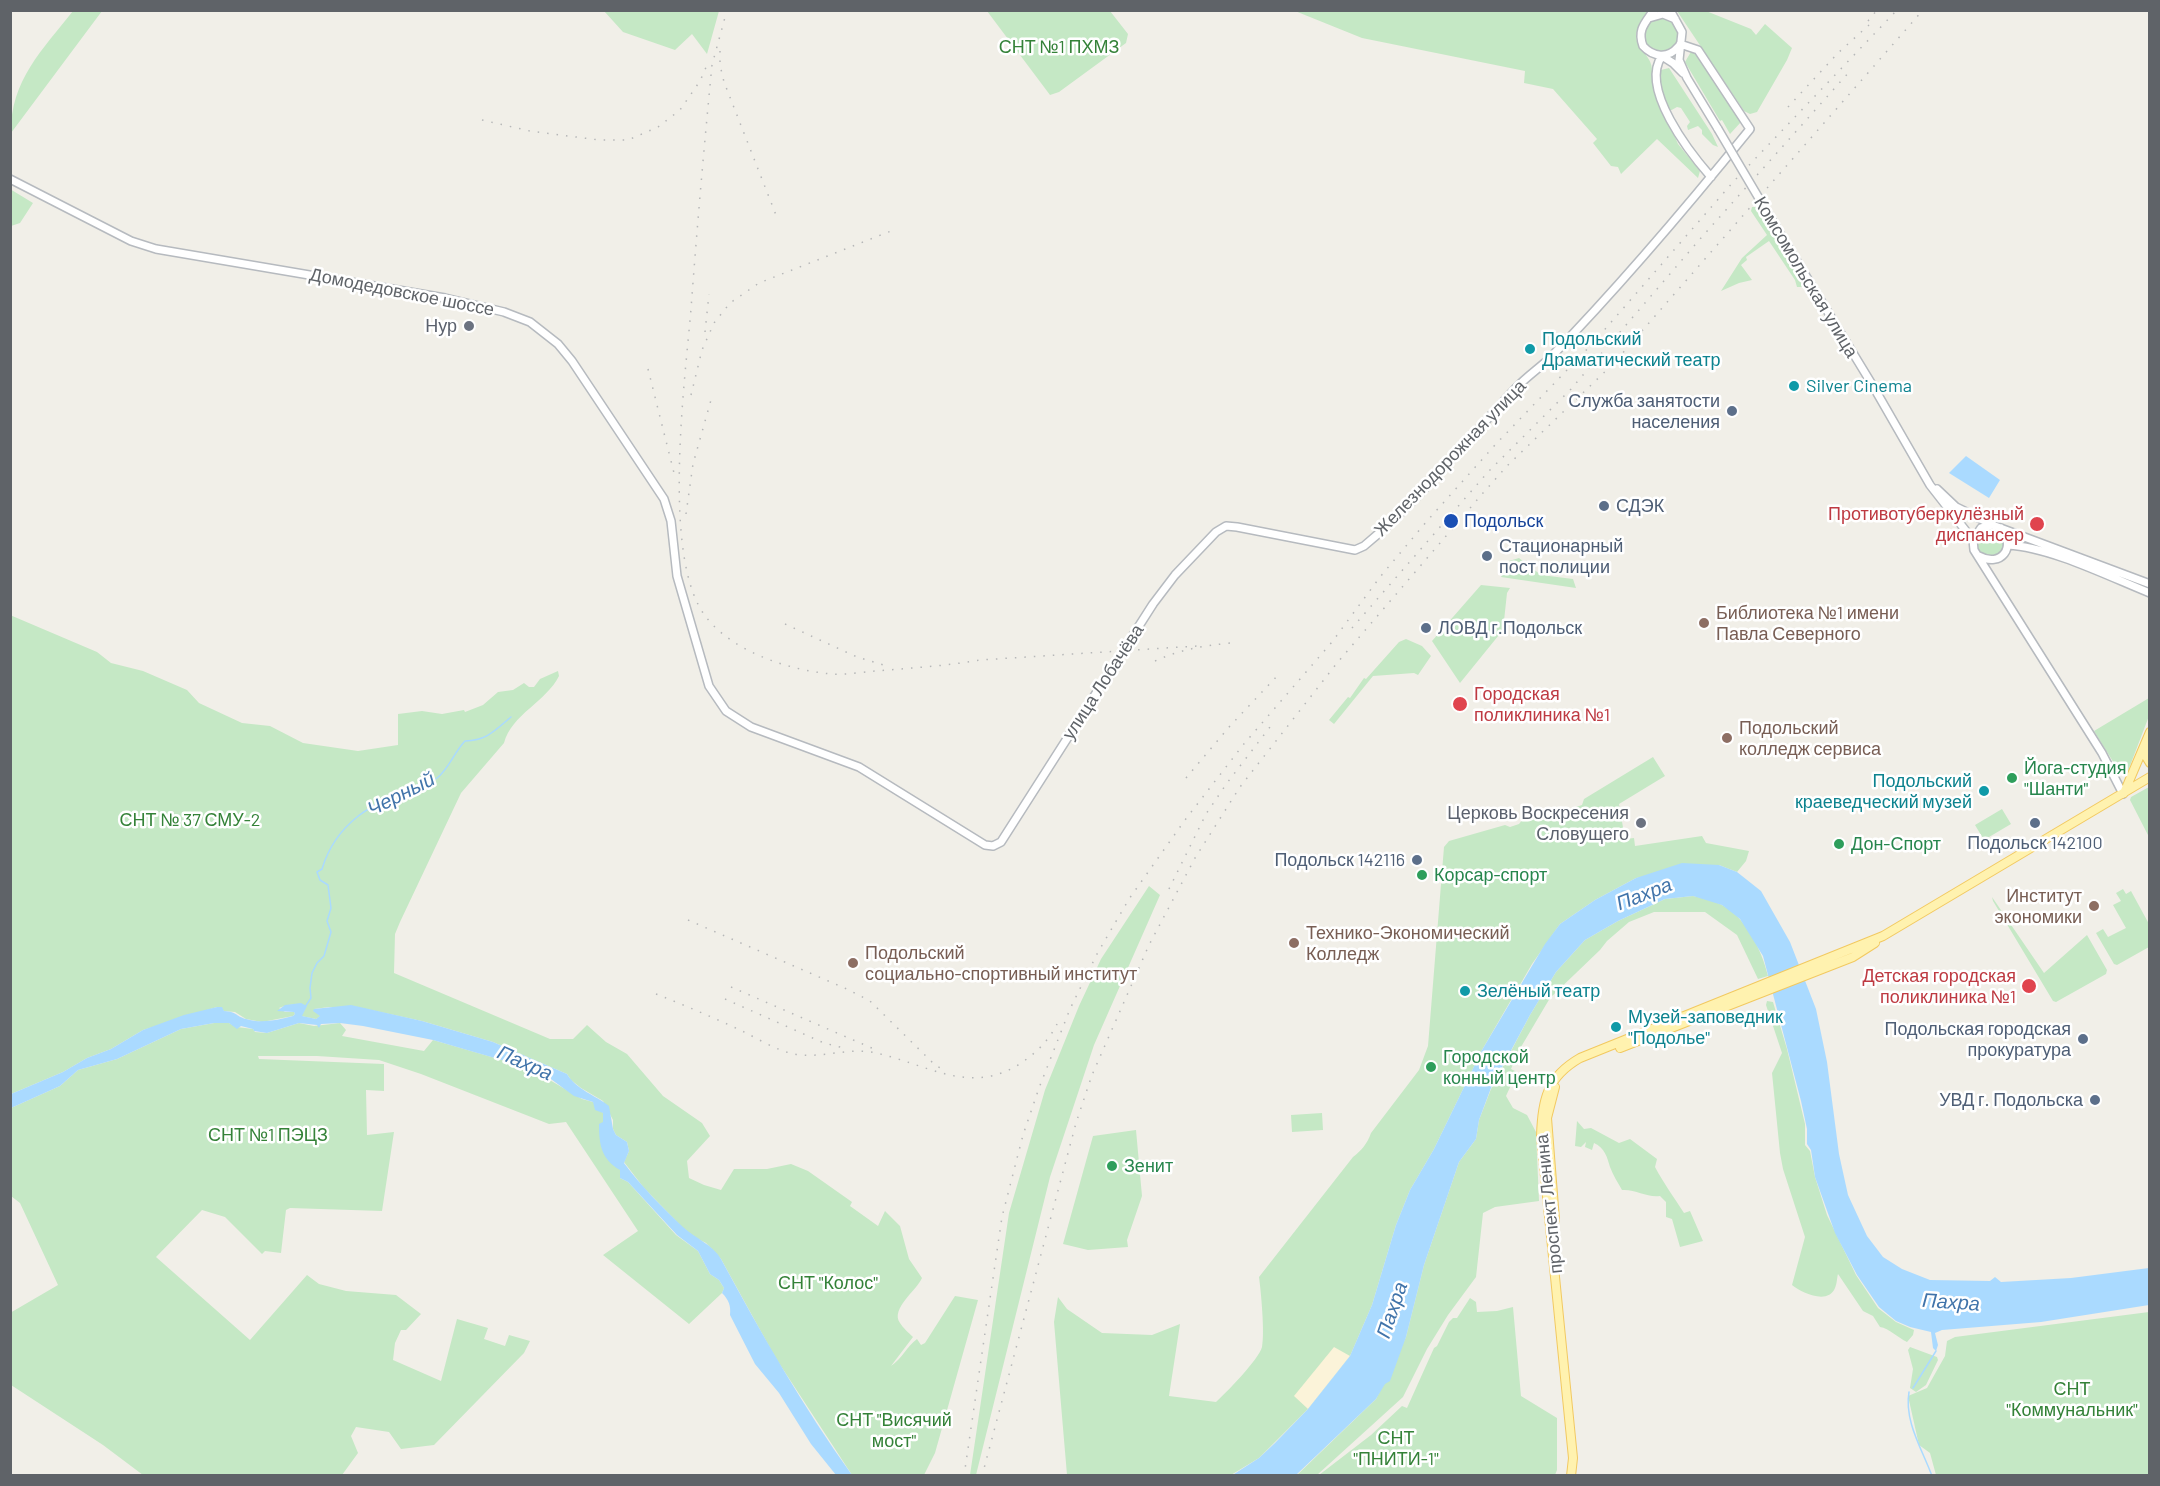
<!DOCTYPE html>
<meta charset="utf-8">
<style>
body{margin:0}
#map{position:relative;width:2160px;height:1486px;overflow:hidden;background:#f1efe8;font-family:Barlow,sans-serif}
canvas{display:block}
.frame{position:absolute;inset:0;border:12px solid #5f6368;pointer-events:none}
</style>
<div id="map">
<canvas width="2160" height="1486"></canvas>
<div class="frame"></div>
</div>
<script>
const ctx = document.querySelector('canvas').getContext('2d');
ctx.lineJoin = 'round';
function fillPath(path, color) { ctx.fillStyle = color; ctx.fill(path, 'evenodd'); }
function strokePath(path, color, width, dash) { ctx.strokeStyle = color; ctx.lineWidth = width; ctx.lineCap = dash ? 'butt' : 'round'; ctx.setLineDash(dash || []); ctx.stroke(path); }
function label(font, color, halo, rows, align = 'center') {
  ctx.font = font + ' Barlow,sans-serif'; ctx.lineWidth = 5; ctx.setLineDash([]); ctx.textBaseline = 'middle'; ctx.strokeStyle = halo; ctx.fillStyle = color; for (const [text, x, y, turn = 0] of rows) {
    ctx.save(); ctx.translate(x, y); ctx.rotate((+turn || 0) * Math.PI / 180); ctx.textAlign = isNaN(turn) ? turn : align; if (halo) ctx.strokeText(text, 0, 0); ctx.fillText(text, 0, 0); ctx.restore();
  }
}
const green = new Path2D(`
 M 73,11 L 102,11 L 11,133 C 10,81 43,49 73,11 Z
 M 604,11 L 719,11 L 707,54 L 692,34 L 675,50 L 623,32 Z
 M 987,11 L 1110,11 L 1128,34 L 1126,43 L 1059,92 L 1050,95 Z
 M 1295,11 L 1651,11 C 1648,14 1644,17 1641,22 C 1625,47 1654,52 1652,72 L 1663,109 L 1678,144 L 1700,171 L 1698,178 L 1657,139 L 1621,174 L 1618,167 L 1611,166 L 1593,143 L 1597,139 L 1553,89 L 1524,83 L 1525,71 L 1362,38 Z
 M 1677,11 L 1706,11 L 1751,29 L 1756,35 L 1765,24 L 1792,48 L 1787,60 L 1757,112 L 1750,114 L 1744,111 Z
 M1644 35a17 17 0 1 1 34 0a17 17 0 1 1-34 0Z
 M 1692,50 L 1698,53 L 1741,122 L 1730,134 L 1722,120 L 1720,121 L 1685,62 Z
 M 1669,68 L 1712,134 L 1718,147 L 1713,145 L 1702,134 L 1702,130 L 1698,126 L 1688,130 L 1687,126 L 1690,122 L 1681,108 L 1677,107 L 1668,112 L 1657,71 Z
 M 10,189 L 33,203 L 20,223 L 11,226 Z
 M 1752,207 L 1756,207 L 1804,282 L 1802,287 L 1797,287 L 1795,280 L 1769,241 L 1746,257 L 1747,260 L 1741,265 L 1752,280 L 1739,283 L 1721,291 L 1742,258 L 1767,235 L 1751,211 Z
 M1977 543a14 14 0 1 1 28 0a14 14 0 1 1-28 0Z
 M 1519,558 L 1541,575 L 1573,579 L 1576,588 L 1501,577 L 1509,561 Z
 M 1481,585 L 1510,588 L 1507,593 L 1503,630 L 1460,683 L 1432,641 Z
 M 10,615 L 97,652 L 111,663 L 143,671 L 187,690 L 199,703 L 242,723 L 270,726 L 303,743 L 358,751 L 398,745 L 398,714 L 422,711 L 442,714 L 464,710 L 465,712 L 483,705 L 498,692 L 513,690 L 524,683 L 529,687 L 534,687 L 540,679 L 558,671 L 559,676 C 546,702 512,714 504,743 L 461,793 L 400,922 L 395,934 L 394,973 L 550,1039 L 573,1039 L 587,1025 L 606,1042 L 627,1054 L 663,1096 L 702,1123 L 710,1136 L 687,1161 L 689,1178 L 704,1185 L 721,1190 L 734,1169 L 767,1169 L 791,1164 L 808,1171 L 852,1202 L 850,1206 L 878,1226 L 885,1211 L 900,1226 L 909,1259 L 922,1278 C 917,1290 890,1309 900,1323 C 903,1328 909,1333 913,1337 L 891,1366 C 902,1359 907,1346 917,1339 L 921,1345 L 925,1343 L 955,1296 L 978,1300 L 935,1453 L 924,1475 L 852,1475 L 775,1357 L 721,1259 L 706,1243 L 696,1238 L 683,1228 L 644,1188 L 624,1162 L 629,1151 L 627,1142 L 616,1135 L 613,1129 L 613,1120 L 603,1101 L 581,1088 L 571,1080 L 567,1074 L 493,1042 L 422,1021 L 366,1009 L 329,1007 L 314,1009 L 314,1011 L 321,1016 L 316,1019 L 301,1016 L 305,1009 C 296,1003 288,1004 279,1008 L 285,1012 L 294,1012 L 295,1014 L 293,1016 L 262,1022 L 246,1019 L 235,1012 L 224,1011 L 217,1007 L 143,1030 L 111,1049 L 87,1058 L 63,1072 L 11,1094 Z
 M 1406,639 L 1422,646 L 1431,656 L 1418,675 L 1414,673 L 1373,676 L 1334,724 L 1329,720 L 1348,697 L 1350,698 L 1364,678 L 1366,679 L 1399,642 Z
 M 2149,698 L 2149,716 L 2128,771 L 2117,768 L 2094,731 Z
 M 1653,757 L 1665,776 L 1619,804 L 1625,839 L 1634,838 L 1635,846 L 1702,836 L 1706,843 L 1749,851 L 1746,861 L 1737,872 L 1719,865 L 1636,878 L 1595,900 L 1560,924 L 1532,964 L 1482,1050 L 1434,1149 L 1410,1190 L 1396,1225 L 1372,1305 L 1350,1356 L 1308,1409 L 1259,1458 L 1231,1475 L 1067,1475 L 1054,1322 L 1058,1297 L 1067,1309 L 1102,1333 L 1152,1335 L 1180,1324 L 1169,1396 L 1216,1402 C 1226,1393 1259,1359 1262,1347 C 1265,1333 1261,1292 1259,1277 L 1353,1157 C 1362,1150 1367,1144 1371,1133 L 1419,1070 L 1428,1046 L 1444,847 L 1449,841 L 1505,825 L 1510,827 L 1519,824 L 1523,819 L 1548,812 L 1555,814 L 1582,805 L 1584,799 Z
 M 2149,787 L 2149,837 L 2130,800 L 2131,797 Z
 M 2002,809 L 2011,824 L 1984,840 L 1975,825 Z
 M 1149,886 L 1160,895 L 1094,1045 L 1050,1177 L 976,1475 L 970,1475 L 1009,1213 L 1045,1090 L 1079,1006 L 1101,959 Z
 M 2123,889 L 2126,894 L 2131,891 L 2149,924 L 2149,947 L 2117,965 L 2114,964 L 2096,933 L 2103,929 L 2108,937 L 2126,928 L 2113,905 L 2121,901 L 2116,893 Z
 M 1693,896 C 1702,898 1712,900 1720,904 C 1746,916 1762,951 1768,976 L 1758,979 L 1737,935 L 1705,912 L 1654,912 L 1629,922 L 1607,941 L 1600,950 L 1550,998 L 1518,1052 L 1511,1069 L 1517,1072 L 1506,1096 L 1513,1108 L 1527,1115 L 1536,1132 L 1539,1201 L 1495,1207 L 1483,1213 L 1476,1277 L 1448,1315 L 1427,1349 L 1403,1397 L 1317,1475 L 1296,1476 L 1376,1399 L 1406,1337 L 1424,1265 L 1459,1162 L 1476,1139 L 1479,1120 L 1491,1089 L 1530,1015 L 1556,972 L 1585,940 L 1618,921 L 1665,899 Z
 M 1992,897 L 2044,973 L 2087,935 L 2107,970 L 2106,974 L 2056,1002 L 2053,1001 L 1993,901 Z
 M 1767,1001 L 1773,1002 L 1787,1049 L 1805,1124 L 1805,1145 L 1810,1151 L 1815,1177 L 1827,1215 L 1856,1275 L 1878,1308 L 1896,1322 L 1914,1330 L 1913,1335 L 1907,1342 C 1898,1338 1889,1328 1880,1327 L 1873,1316 L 1863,1311 L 1838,1274 C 1837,1277 1837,1284 1835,1288 C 1828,1305 1802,1293 1792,1285 L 1805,1237 L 1783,1169 L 1780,1153 L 1772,1073 L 1782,1053 L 1766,1005 Z
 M 214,1023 L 229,1023 L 237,1027 L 253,1029 L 255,1032 L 267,1033 L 299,1023 L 314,1026 L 340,1023 L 346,1030 L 342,1036 L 424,1051 L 433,1040 L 540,1071 L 548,1079 L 582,1099 L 593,1102 L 603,1113 L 603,1122 L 620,1170 L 620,1178 L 628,1182 L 676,1235 L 698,1251 L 710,1274 L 719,1280 L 724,1288 L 722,1293 L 689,1324 L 603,1255 L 638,1231 L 566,1122 L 549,1124 L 421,1074 L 379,1060 L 317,1056 L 258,1056 L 259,1059 L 384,1064 L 384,1091 L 366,1090 L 367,1135 L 394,1132 L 382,1211 L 290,1208 L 286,1210 L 281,1253 L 265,1251 L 262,1254 L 225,1217 L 202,1210 L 156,1257 L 250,1340 L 307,1275 L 319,1284 L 346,1291 L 396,1295 L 421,1314 L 406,1330 L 401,1330 L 395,1343 L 393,1360 L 441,1381 L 457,1319 L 488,1328 L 484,1339 L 505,1346 L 509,1335 L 530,1341 L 524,1353 L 434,1445 L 401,1449 L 389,1432 L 356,1427 L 351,1436 L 358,1453 L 342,1475 L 143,1475 L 103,1445 L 11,1385 L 10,1313 L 58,1285 L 20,1203 L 11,1196 L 11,1108 L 60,1086 L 78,1070 L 117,1059 L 181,1029 Z
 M 1322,1113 L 1323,1130 L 1292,1132 L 1291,1115 Z
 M 1577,1121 L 1584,1129 L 1591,1128 L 1619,1143 L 1630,1139 L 1657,1159 L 1655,1167 C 1664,1184 1674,1197 1684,1213 L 1690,1211 L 1703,1241 L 1680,1247 L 1672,1219 L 1666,1217 L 1666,1202 L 1660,1196 C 1647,1198 1636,1189 1622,1190 C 1618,1183 1613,1175 1610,1167 C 1607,1157 1605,1148 1594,1143 L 1592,1150 L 1585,1147 L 1586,1142 L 1581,1147 L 1575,1146 Z
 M 1136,1130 L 1142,1196 L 1127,1240 L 1128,1247 L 1088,1250 L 1063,1244 L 1093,1136 Z
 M 1470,1298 L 1476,1302 L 1477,1312 L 1497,1311 L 1513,1307 L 1521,1396 L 1557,1418 L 1557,1470 L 1555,1475 L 1319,1475 L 1371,1435 L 1402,1406 L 1407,1408 L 1434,1348 L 1437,1346 L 1449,1322 L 1453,1318 L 1457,1318 Z
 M 2149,1312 L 2149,1475 L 1936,1475 L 1930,1453 L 1919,1445 L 1908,1396 L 1927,1388 L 1945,1356 L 1947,1341 L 1955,1337 Z
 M 1910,1347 L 1937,1357 L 1938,1360 L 1926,1385 L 1916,1392 L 1910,1388 L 1913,1369 L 1908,1350 Z`);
const sand = new Path2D(`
 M 1334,1347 L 1350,1356 L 1308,1409 L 1294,1396 Z`);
const water = new Path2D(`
 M 1966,456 L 2000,480 L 1989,498 L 1949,473 Z
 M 1682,863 L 1719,865 L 1737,872 L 1761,891 L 1790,942 L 1816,1009 L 1827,1062 L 1839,1154 L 1848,1195 L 1867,1236 L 1883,1257 L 1902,1269 L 1930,1280 L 1990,1281 L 1995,1277 L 2001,1282 L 2071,1278 L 2149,1268 L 2149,1305 L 2041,1322 L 1942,1330 L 1935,1333 L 1938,1345 L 1936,1351 L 1933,1348 L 1931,1332 L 1910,1327 L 1896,1321 L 1879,1307 L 1857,1275 L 1835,1233 L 1815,1177 L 1811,1150 L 1807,1144 L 1807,1129 L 1801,1101 L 1763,956 L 1740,919 L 1722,905 L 1693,896 L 1665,899 L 1618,921 L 1585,940 L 1556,972 L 1530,1015 L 1491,1088 L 1479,1120 L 1476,1139 L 1459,1162 L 1424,1265 L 1406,1337 L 1390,1381 L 1385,1384 L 1376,1399 L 1296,1475 L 1231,1476 L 1259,1458 L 1275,1443 L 1308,1409 L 1350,1356 L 1372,1305 L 1396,1225 L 1410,1190 L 1434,1149 L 1482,1050 L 1545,944 L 1560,924 L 1595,900 L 1636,878 Z
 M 301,1003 L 307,1006 L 302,1016 L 316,1019 L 320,1016 L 313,1011 L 314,1009 L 351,1005 L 422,1021 L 493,1042 L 567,1074 C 577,1090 595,1095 609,1106 L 613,1129 L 616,1135 L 627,1142 L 629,1151 L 624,1163 C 641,1186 662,1207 683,1227 C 695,1238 713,1245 721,1259 C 761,1333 803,1407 852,1475 L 836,1475 L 811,1444 L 779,1393 L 755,1364 L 730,1315 C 731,1306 729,1300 722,1293 L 724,1288 L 719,1280 L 710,1274 L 698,1251 L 677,1235 L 628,1182 L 620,1178 L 620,1170 C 601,1159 599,1144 599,1124 L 603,1122 L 603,1113 L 595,1110 L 593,1102 L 574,1096 L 540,1071 L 474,1052 L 433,1040 L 363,1026 L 340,1023 L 321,1024 L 319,1028 L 317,1025 L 299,1023 L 267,1033 L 254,1031 L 253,1029 L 241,1026 L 237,1029 L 229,1023 L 214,1023 L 181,1029 L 117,1059 L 78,1070 L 60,1086 L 11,1108 L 11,1094 L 63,1072 L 87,1058 L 111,1049 L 143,1030 L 184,1015 L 217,1007 L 222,1007 L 224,1011 C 238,1012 235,1016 246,1019 C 262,1024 277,1020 293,1016 L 295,1014 L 294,1012 L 277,1011 L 285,1005 Z`);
const stream = new Path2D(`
 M 305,1007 L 311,998 L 310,988 L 312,973 L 317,963 L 324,956 L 331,932 L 327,921 L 331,908 L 328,885 L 320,880 L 317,872 L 322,869 C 336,822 373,803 415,786 C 422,783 431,782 437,778 C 448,770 455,751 465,741 C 487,740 493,732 511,717
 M 1913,1388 L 1936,1351
 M 1909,1392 C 1904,1421 1922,1449 1932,1476`);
const secondary = new Path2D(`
 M 1654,10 C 1645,23 1637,30 1643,46 C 1653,57 1668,59 1678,47
 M 1670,10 L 1682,32 L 1679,60 L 1687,78 L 1718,129
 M 1649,18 L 1663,14 L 1675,19
 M 1662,56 C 1639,88 1690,153 1711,177
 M 1662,56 L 1673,63 L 1683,73
 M 10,179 L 131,241 L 156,249 L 445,298 L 504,312 L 530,322 L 558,344 L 572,361 L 664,499 L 671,521 L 677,576 L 709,686 L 726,711 L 751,727 L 859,767 L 985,845 L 993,846 L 1001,842 L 1153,604 L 1175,575 L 1216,532 L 1226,526 L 1237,527 L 1355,550 L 1364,546 C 1420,500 1465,442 1515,389 C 1525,378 1538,369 1549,359 C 1620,286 1686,208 1750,129 L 1698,50 L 1680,44
 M 1770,217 L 1873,386 L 1930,485 L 1973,540 L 1974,550 L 2102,753 L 2123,794
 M 1937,489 L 1956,507 L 1995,526 L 2150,584
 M 1973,540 L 1981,528 L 1992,525
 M 2008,545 C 2050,547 2110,577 2150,593
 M 1979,556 C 2001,568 2017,547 2001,528`);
const primary = new Path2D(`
 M 2145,748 L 2145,755 L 2150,763
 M 2124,793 L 2150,732
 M 1620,1048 L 1853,957 L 1875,943
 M 1555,1220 L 1547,1118 L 1555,1087
 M 1571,1476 L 1573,1458 L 1541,1136 C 1542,1100 1547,1077 1580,1058 L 1883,936 L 2150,777`);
const rail = new Path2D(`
 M 727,10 L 712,65 C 704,147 697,228 691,309 C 685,381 661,560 706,617 C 733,652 789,670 831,674 C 846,675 862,672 876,671 C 911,668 946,666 980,660 L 1197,646
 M 1868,21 L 1877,10
 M 720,51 L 720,65 L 724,82 L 776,215
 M 1788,107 L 1838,53 L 1869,25
 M 482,120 L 530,131 L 599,140 L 628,140 L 658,127 L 680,110 L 700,81 L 707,65
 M 705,332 L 709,294
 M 648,369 L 674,473
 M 691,395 L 702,350 L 714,323 L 730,303 L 759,283 L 891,231
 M 686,514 L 693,464 L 711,400
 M 785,624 L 857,657 L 887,666
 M 1352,628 L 1488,472 L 1571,389 L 1700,239 L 1850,71
 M 1155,661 C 1182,649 1202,646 1231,643
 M 1186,778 L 1230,726 L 1279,674
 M 1169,889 L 1206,814 L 1227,783 L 1270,727
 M 688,920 L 849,990 L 870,1001 L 936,1066 L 943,1069
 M 731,987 L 874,1049
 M 656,994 C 684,1005 712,1017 740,1030 C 757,1038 775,1050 794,1054 C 819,1059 846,1048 871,1052 C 925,1062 971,1099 1024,1061 C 1038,1051 1049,1040 1057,1024
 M 725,999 L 824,1043 L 844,1048
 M 964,1476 L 1002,1217 L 1023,1135 L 1039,1088 L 1070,1009 L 1097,954 L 1129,899 L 1185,820 L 1243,745 L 1332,642 L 1380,577 L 1427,521 L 1495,445 L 1593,343 L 1734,181 L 1897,10
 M 982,1476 L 1076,1123 L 1092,1075 L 1149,945 L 1195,858 L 1240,787 L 1337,663 L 1483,493 L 1508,465 L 1613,364 L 1923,10`);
const secondaryBridge = new Path2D(`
 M 1718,129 L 1770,217`);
const markers = [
 [469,326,6,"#6b7280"],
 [1530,349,6,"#0f9aa8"],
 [1794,386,6,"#0f9aa8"],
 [1732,411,6,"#5c6f8a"],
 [1604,506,6,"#5c6f8a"],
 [1451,521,8,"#1a4fb4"],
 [2037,524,8,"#e0444e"],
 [1487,556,6,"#5c6f8a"],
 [1704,623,6,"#8d6e63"],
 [1426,628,6,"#5c6f8a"],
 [1460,704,8,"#e0444e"],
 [1727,738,6,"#8d6e63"],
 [2012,778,6,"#2e9e5b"],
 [1984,791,6,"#0f9aa8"],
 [1641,823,6,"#6b7280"],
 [2035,823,6,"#5c6f8a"],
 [1839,844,6,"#2e9e5b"],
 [1417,860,6,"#5c6f8a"],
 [1422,875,6,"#2e9e5b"],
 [2094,906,6,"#8d6e63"],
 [1294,943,6,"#8d6e63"],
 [853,963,6,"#8d6e63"],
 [2029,986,8,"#e0444e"],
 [1465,991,6,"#0f9aa8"],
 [1616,1027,6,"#0f9aa8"],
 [2083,1039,6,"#5c6f8a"],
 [1431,1067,6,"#2e9e5b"],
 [2095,1100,6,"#5c6f8a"],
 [1112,1166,6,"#2e9e5b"]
];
const parkNames = [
 ["СНТ №1 ПХМЗ",1059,47],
 ["СНТ № 37 СМУ-2",190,820],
 ["СНТ №1 ПЭЦЗ",268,1135],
 ["СНТ \"Колос\"",828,1283],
 ["СНТ",2072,1389],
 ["\"Коммунальник\"",2072,1410],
 ["СНТ \"Висячий",894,1420],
 ["мост\"",894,1441],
 ["СНТ",1396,1438],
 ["\"ПНИТИ-1\"",1396,1459]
];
const streetNames = [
 ["Комсомольская улица",1806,277,59],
 ["Домодедовское шоссе",402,292,11],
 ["Железнодорожная улица",1450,458,-46],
 ["улица Лобачёва",1103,682,-57],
 ["проспект Ленина",1549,1204,-96]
];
const worshipNames = [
 ["Нур",457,326],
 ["Церковь Воскресения",1629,813],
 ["Словущего",1629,834]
];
const cultureNames = [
 ["Подольский",1542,339],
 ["Драматический театр",1542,360],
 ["Silver Cinema",1806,386],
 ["Подольский",1972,781,"right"],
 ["краеведческий музей",1972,802,"right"],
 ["Зелёный театр",1477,991],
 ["Музей-заповедник",1628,1017],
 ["\"Подолье\"",1628,1038]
];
const serviceNames = [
 ["Служба занятости",1720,401],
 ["населения",1720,422],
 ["СДЭК",1616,506,"left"],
 ["Стационарный",1499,546,"left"],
 ["пост полиции",1499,567,"left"],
 ["ЛОВД г.Подольск",1438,628,"left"],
 ["Подольск 142100",2035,843,"center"],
 ["Подольск 142116",1405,860],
 ["Подольская городская",2071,1029],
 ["прокуратура",2071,1050],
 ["УВД г. Подольска",2083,1100]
];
const healthNames = [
 ["Противотуберкулёзный",2024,514],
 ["диспансер",2024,535],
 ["Городская",1474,694,"left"],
 ["поликлиника №1",1474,715,"left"],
 ["Детская городская",2016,976],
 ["поликлиника №1",2016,997]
];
const transitNames = [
 ["Подольск",1464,521]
];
const educationNames = [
 ["Библиотека №1 имени",1716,613],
 ["Павла Северного",1716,634],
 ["Подольский",1739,728],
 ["колледж сервиса",1739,749],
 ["Институт",2082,896,"right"],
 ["экономики",2082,917,"right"],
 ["Технико-Экономический",1306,933],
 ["Колледж",1306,954],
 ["Подольский",865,953],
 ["социально-спортивный институт",865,974]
];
const leisureNames = [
 ["Йога-студия",2024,768],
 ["\"Шанти\"",2024,789],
 ["Дон-Спорт",1851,844],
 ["Корсар-спорт",1434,875],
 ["Городской",1443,1057],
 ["конный центр",1443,1078],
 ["Зенит",1124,1166]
];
const waterNames = [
 ["Черный",401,794,-27],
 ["Пахра",1644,894,-21],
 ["Пахра",525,1063,24],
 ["Пахра",1951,1302,4],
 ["Пахра",1392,1310,-71]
];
fillPath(green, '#c5e8c5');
fillPath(sand, '#fbf3d9');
fillPath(water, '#aadaff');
strokePath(stream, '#aadaff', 1.5);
strokePath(secondary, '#b6babf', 10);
strokePath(primary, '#f2c960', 10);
strokePath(secondary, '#fff', 7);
strokePath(primary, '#fff2af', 8);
strokePath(rail, '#b6b7b8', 1.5, [1.5, 8]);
strokePath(secondaryBridge, '#b6babf', 10, []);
strokePath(secondaryBridge, '#fff', 7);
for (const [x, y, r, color] of markers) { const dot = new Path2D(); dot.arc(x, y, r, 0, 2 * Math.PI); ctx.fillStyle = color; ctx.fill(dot); strokePath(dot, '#fff', 2); }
label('18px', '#348238', '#fff', parkNames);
label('18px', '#5f6368', '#fff', streetNames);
label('18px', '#5b616d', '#fff', worshipNames, 'right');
label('18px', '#0d838f', '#fff', cultureNames, 'left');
label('18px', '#4e5e75', '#fff', serviceNames, 'right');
label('18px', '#be3a42', '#fff', healthNames, 'right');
label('18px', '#164399', '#fff', transitNames, 'left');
label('18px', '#785e54', '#fff', educationNames, 'left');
label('18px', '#27864d', '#fff', leisureNames, 'left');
label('italic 20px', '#4174aa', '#fff', waterNames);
</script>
